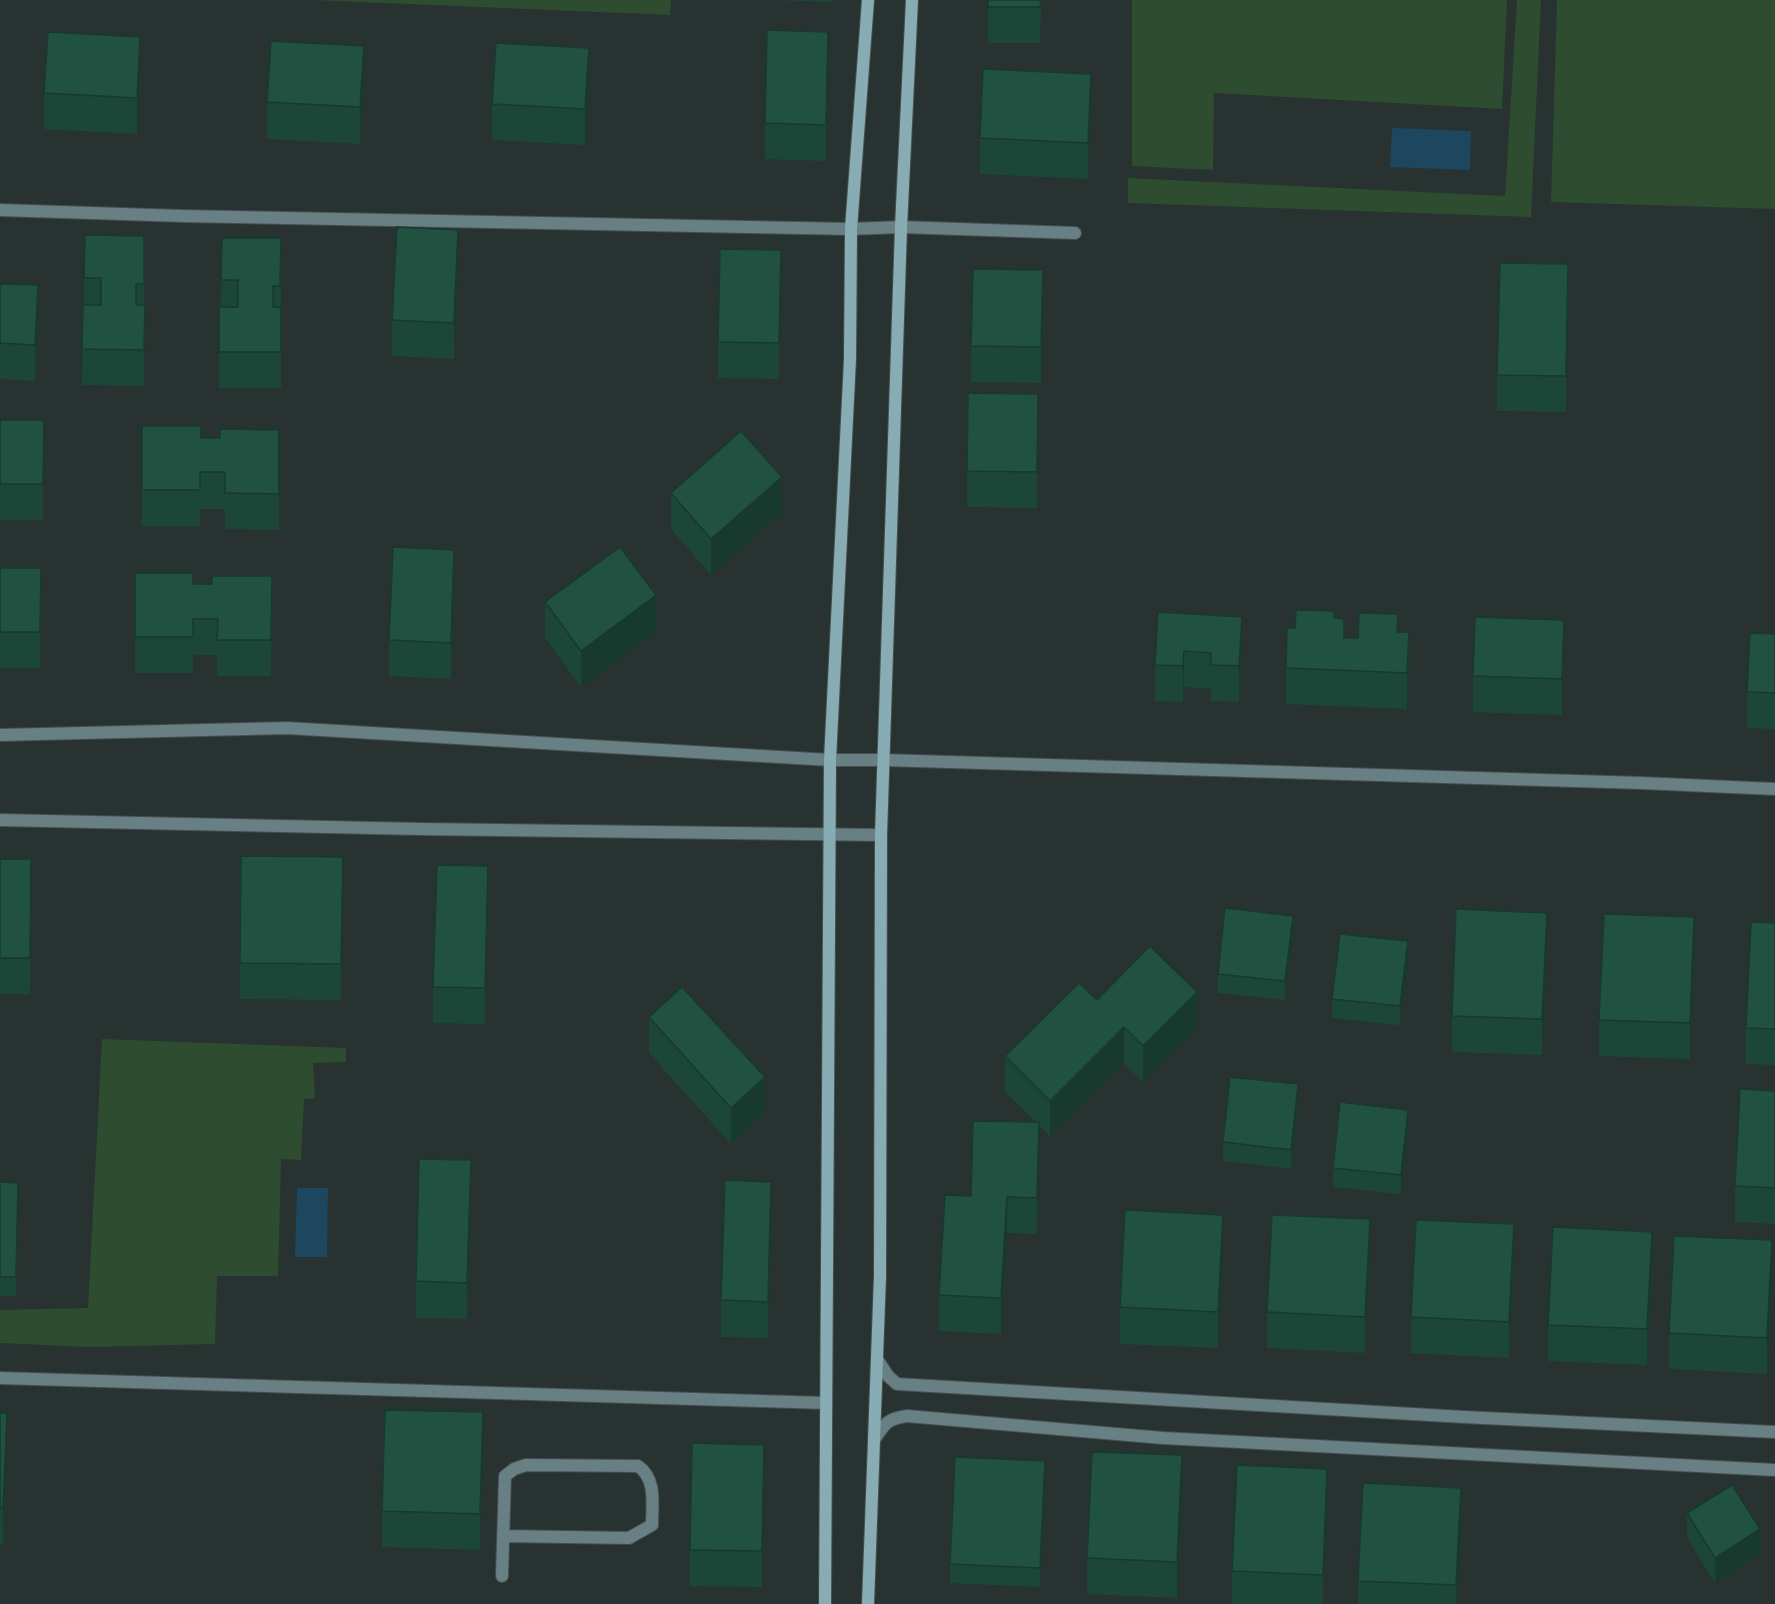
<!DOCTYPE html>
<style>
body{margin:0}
canvas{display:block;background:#273231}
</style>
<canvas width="1775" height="1604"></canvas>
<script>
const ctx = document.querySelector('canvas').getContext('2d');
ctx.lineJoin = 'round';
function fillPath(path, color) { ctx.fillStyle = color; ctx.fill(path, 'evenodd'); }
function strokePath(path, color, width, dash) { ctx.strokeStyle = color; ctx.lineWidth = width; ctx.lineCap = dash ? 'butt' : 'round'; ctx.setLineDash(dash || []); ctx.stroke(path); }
const green = new Path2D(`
 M 312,0 L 671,0 L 670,15 Z
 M 1132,0 L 1507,0 L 1502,109 L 1214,93 L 1213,170 L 1132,166 Z
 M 1517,0 L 1541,0 L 1531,217 L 1128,203 L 1128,178 L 1505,196 Z
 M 1557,0 L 1775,0 L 1775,209 L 1551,202 Z
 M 102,1039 L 346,1048 L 346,1062 L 313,1063 L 315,1098 L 304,1099 L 301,1160 L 281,1159 L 278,1276 L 217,1276 L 215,1344 L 88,1347 L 0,1343 L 0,1310 L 88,1308 Z`);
const water = new Path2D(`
 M 1392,128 L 1471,131 L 1470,170 L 1390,167 Z
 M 297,1188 L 328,1188 L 327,1257 L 295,1257 Z`);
const service = new Path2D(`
 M 502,1576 L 505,1476 L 514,1469 L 526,1465 L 638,1466 C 657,1479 652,1505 652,1525 L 629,1538 L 503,1536`);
const minor = new Path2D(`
 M 0,210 L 183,216 L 851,229 L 901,227 L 1075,233
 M 0,735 L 287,728 L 830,760 L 884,760 L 1642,783 L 1775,789
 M 0,820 L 421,829 L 881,835
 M 877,1359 L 888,1376 L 897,1384 L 1464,1417 L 1775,1432
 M 0,1378 L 826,1403
 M 874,1440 C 885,1423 887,1419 907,1416 L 1163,1438 L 1775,1470`);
const secondary = new Path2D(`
 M 825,1604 L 830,760 L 850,359 L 851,229 L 868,0
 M 868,1604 L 880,1276 L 881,835 L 901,227 L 912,0`);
const wall = new Path2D(`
 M 770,0 L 832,0 L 832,2 Z
 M 988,0 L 1041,0 L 1040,43 L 988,43 Z
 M 828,68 L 826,161 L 765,159 L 765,123 Z
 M 140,73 L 137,134 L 44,129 L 44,93 Z
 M 364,82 L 360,144 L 267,139 L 267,102 Z
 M 589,84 L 585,145 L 492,140 L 492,104 Z
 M 1091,111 L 1088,179 L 980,174 L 980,138 Z
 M 85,235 L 144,236 L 144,386 L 82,385 L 83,305 L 84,305 Z
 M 222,238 L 281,238 L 281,388 L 219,388 L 219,307 L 221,307 Z
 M 458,266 L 454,359 L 392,356 L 392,320 Z
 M 0,284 L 38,322 L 35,381 L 0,379 Z
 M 781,286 L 779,379 L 718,378 L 718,342 Z
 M 1568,300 L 1566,412 L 1497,411 L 1497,375 Z
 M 1043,306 L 1041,383 L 971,382 L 971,346 Z
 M 0,420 L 44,420 L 43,520 L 0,520 Z
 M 142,426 L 201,438 L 220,438 L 279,430 L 279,530 L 225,529 L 225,509 L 200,509 L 200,526 L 142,526 Z
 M 1038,430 L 1037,508 L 967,507 L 967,471 Z
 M 671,493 L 782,513 L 711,575 L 671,529 Z
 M 0,568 L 41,568 L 40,668 L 0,668 Z
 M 135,573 L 193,584 L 212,584 L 272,576 L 271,676 L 217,676 L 217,655 L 193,655 L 193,673 L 135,673 Z
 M 454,586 L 451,679 L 389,676 L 389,640 Z
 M 545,602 L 656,632 L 581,687 L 545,638 Z
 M 1158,612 L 1242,653 L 1239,702 L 1211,701 L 1211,689 L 1184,687 L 1183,702 L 1155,701 L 1155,665 Z
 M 1334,618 L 1344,638 L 1358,638 L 1398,632 L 1409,668 L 1407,709 L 1286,704 L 1286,668 L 1295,628 Z
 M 1775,634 L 1775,729 L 1747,728 L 1747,692 Z
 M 1564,656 L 1562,715 L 1473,712 L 1473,676 Z
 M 0,859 L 31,859 L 30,994 L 0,994 Z
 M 343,893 L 341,1000 L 240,999 L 240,963 Z
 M 488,902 L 485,1024 L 433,1023 L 433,987 Z
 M 1775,923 L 1775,1065 L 1746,1064 L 1746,1028 Z
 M 1293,935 L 1285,1000 L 1218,993 L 1218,974 Z
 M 1547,949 L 1542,1055 L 1452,1052 L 1452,1016 Z
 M 1694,953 L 1690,1059 L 1599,1056 L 1599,1020 Z
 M 1408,960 L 1400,1025 L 1332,1018 L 1332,999 Z
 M 1097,1000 L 1197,1028 L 1143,1082 L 1124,1063 L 1050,1137 L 1039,1125 L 1037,1234 L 1007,1233 L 1001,1334 L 939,1331 L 939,1295 L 971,1196 L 1036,1122 L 1005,1092 L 1005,1056 Z
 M 649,1017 L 765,1113 L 731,1144 L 649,1053 Z
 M 1775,1091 L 1775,1224 L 1735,1222 L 1735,1186 Z
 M 1298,1103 L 1291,1169 L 1223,1161 L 1223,1142 Z
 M 1408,1129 L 1401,1194 L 1333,1187 L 1333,1168 Z
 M 0,1182 L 18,1183 L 16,1296 L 0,1296 Z
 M 471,1196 L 467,1319 L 416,1318 L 416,1281 Z
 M 771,1218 L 768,1338 L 721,1337 L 721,1300 Z
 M 1223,1251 L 1218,1348 L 1120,1344 L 1120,1307 Z
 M 1370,1255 L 1365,1353 L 1267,1348 L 1267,1312 Z
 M 1514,1260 L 1509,1358 L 1411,1353 L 1411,1317 Z
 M 1652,1268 L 1647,1365 L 1548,1361 L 1548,1325 Z
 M 1772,1276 L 1767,1374 L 1669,1369 L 1669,1333 Z
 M 0,1413 L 7,1449 L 3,1545 L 0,1544 Z
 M 483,1448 L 480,1550 L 382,1547 L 382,1511 Z
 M 1045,1480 L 1040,1587 L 950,1583 L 950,1564 Z
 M 764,1481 L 762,1587 L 690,1586 L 690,1550 Z
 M 1182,1491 L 1177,1598 L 1087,1594 L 1087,1558 Z
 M 1327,1505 L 1323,1604 L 1232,1604 L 1232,1571 Z
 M 1687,1513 L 1760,1554 L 1715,1583 L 1687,1538 Z
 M 1461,1524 L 1457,1604 L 1358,1604 L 1358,1581 Z`);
const shadedWall = new Path2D(`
 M 828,32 L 828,68 L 826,161 L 826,125 Z
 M 140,37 L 140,73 L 137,134 L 137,98 Z
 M 364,46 L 364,82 L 360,144 L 360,107 Z
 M 589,48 L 589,84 L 585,145 L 585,109 Z
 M 1091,74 L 1091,111 L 1088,179 L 1088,143 Z
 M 458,230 L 458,266 L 454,359 L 454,323 Z
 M 781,250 L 781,286 L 779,379 L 779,343 Z
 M 1568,264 L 1568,300 L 1566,412 L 1566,376 Z
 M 1043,270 L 1043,306 L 1041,383 L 1041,347 Z
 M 38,285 L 38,322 L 35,381 L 35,345 Z
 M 145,305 L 145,341 L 144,386 L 144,350 Z
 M 1038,394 L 1038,430 L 1037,508 L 1037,472 Z
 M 782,477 L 782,513 L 711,575 L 711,539 Z
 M 454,550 L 454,586 L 451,679 L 451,643 Z
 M 656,595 L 656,632 L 581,687 L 581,651 Z
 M 1242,617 L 1242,653 L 1239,702 L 1239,666 Z
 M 1564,620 L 1564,656 L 1562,715 L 1562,679 Z
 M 1409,632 L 1409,668 L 1407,709 L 1407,673 Z
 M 1184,651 L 1184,687 L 1183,702 L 1183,666 Z
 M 343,857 L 343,893 L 341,1000 L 341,964 Z
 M 488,866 L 488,902 L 485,1024 L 485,988 Z
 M 1547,913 L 1547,949 L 1542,1055 L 1542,1019 Z
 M 1293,916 L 1293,935 L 1285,1000 L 1285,981 Z
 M 1694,917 L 1694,953 L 1690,1059 L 1690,1023 Z
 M 1408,941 L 1408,960 L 1400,1025 L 1400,1006 Z
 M 1197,992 L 1197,1028 L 1143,1082 L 1143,1046 Z
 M 1124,1027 L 1124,1063 L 1050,1137 L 1050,1101 Z
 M 765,1077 L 765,1113 L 731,1144 L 731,1108 Z
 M 1298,1084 L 1298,1103 L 1291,1169 L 1291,1150 Z
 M 1408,1110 L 1408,1129 L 1401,1194 L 1401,1175 Z
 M 1039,1122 L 1039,1159 L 1037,1234 L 1037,1198 Z
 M 471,1160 L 471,1196 L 467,1319 L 467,1283 Z
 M 771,1182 L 771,1218 L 768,1338 L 768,1302 Z
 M 1007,1197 L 1007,1233 L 1001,1334 L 1001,1298 Z
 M 1223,1215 L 1223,1251 L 1218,1348 L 1218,1312 Z
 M 1370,1219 L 1370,1255 L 1365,1353 L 1365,1317 Z
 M 1514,1224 L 1514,1260 L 1509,1358 L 1509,1322 Z
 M 1652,1232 L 1652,1268 L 1647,1365 L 1647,1329 Z
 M 1772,1240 L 1772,1276 L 1767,1374 L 1767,1338 Z
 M 483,1412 L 483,1448 L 480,1550 L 480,1514 Z
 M 7,1413 L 7,1449 L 3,1545 L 3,1508 Z
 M 764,1445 L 764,1481 L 762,1587 L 762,1551 Z
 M 1182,1455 L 1182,1491 L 1177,1598 L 1177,1562 Z
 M 1045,1461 L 1045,1480 L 1040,1587 L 1040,1568 Z
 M 1327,1469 L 1327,1505 L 1323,1604 L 1323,1575 Z
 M 1461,1488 L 1461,1524 L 1457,1604 L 1456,1604 L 1456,1585 Z
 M 1760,1529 L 1760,1554 L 1715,1583 L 1715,1558 Z`);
const building = new Path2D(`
 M 988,0 L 1041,0 L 1040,7 L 988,7 Z
 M 767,30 L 828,32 L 826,125 L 765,123 Z
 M 48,32 L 140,37 L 137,98 L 44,93 Z
 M 271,41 L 364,46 L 360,107 L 267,102 Z
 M 496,43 L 589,48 L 585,109 L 492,104 Z
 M 983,69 L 1091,74 L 1088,143 L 980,138 Z
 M 397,227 L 458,230 L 454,323 L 392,320 Z
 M 85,235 L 144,236 L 144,284 L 136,284 L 136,305 L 145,305 L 144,350 L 82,349 L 83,305 L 101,305 L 101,278 L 84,278 Z
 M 222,238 L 281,238 L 280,286 L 273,286 L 273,307 L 281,307 L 281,352 L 219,352 L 219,307 L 238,307 L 238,280 L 221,280 Z
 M 720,249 L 781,250 L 779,343 L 718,342 Z
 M 1500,263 L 1568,264 L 1566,376 L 1497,375 Z
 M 973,269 L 1043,270 L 1041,347 L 971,346 Z
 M 0,284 L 38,285 L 35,345 L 0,343 Z
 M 968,393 L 1038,394 L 1037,472 L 967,471 Z
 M 0,420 L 44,420 L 43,484 L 0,484 Z
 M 142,426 L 201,426 L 201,438 L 220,438 L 220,429 L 279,430 L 279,494 L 225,493 L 225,472 L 200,472 L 200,490 L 142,490 Z
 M 741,431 L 782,477 L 711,539 L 671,493 Z
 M 393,547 L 454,550 L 451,643 L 389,640 Z
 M 620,547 L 656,595 L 581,651 L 545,602 Z
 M 0,568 L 41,568 L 40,632 L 0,632 Z
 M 135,573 L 193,573 L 193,584 L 212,584 L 212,576 L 272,576 L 271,640 L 217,640 L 218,619 L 193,619 L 193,637 L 135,637 Z
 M 1296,610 L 1334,611 L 1334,618 L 1344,619 L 1344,638 L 1358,638 L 1359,613 L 1398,614 L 1397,632 L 1409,632 L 1407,673 L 1286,668 L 1287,628 L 1295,628 Z
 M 1158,612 L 1242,617 L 1239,666 L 1211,665 L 1211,653 L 1184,651 L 1183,666 L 1155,665 Z
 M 1475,617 L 1564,620 L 1562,679 L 1473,676 Z
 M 1750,633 L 1775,634 L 1775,693 L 1747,692 Z
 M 241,856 L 343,857 L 341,964 L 240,963 Z
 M 0,859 L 31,859 L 30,958 L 0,958 Z
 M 437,865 L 488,866 L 485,988 L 433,987 Z
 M 1225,908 L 1293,916 L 1285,981 L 1218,974 Z
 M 1456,909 L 1547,913 L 1542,1019 L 1452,1016 Z
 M 1604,914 L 1694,917 L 1690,1023 L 1599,1020 Z
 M 1751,922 L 1775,923 L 1775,1029 L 1746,1028 Z
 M 1340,934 L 1408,941 L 1400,1006 L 1332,999 Z
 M 1150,946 L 1197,992 L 1143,1046 L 1124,1027 L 1050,1101 L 1005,1056 L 1079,983 L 1097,1000 Z
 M 682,987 L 765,1077 L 731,1108 L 649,1017 Z
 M 1230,1077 L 1298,1084 L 1291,1150 L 1223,1142 Z
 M 1740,1089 L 1775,1091 L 1775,1188 L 1735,1186 Z
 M 1340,1102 L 1408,1110 L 1401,1175 L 1333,1168 Z
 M 973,1121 L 1039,1122 L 1037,1198 L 1007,1197 L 1001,1298 L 939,1295 L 945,1195 L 971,1196 Z
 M 419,1159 L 471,1160 L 467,1283 L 416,1281 Z
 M 725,1180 L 771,1182 L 768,1302 L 721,1300 Z
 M 0,1182 L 18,1183 L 16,1277 L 0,1277 Z
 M 1125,1210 L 1223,1215 L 1218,1312 L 1120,1307 Z
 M 1272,1215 L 1370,1219 L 1365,1317 L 1267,1312 Z
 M 1416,1220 L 1514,1224 L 1509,1322 L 1411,1317 Z
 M 1553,1227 L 1652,1232 L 1647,1329 L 1548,1325 Z
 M 1674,1236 L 1772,1240 L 1767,1338 L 1669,1333 Z
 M 385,1410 L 483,1412 L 480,1514 L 382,1511 Z
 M 0,1413 L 7,1413 L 3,1508 L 0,1508 Z
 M 692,1443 L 764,1445 L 762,1551 L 690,1550 Z
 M 1092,1452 L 1182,1455 L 1177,1562 L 1087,1558 Z
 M 955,1457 L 1045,1461 L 1040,1568 L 950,1564 Z
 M 1237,1465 L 1327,1469 L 1323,1575 L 1232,1571 Z
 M 1363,1483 L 1461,1488 L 1456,1585 L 1358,1581 Z
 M 1732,1485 L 1760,1529 L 1715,1558 L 1687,1513 Z`);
fillPath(green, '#2e4c2f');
fillPath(water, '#1c475e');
strokePath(service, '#444f4e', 14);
strokePath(minor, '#444f4e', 14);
strokePath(secondary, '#444f4e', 14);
strokePath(service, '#687f84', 12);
strokePath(minor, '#687f84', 12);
strokePath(secondary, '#87acb4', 12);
fillPath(wall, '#1c4738');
fillPath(shadedWall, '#17392e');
fillPath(building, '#215241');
strokePath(building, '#17392e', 1.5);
</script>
